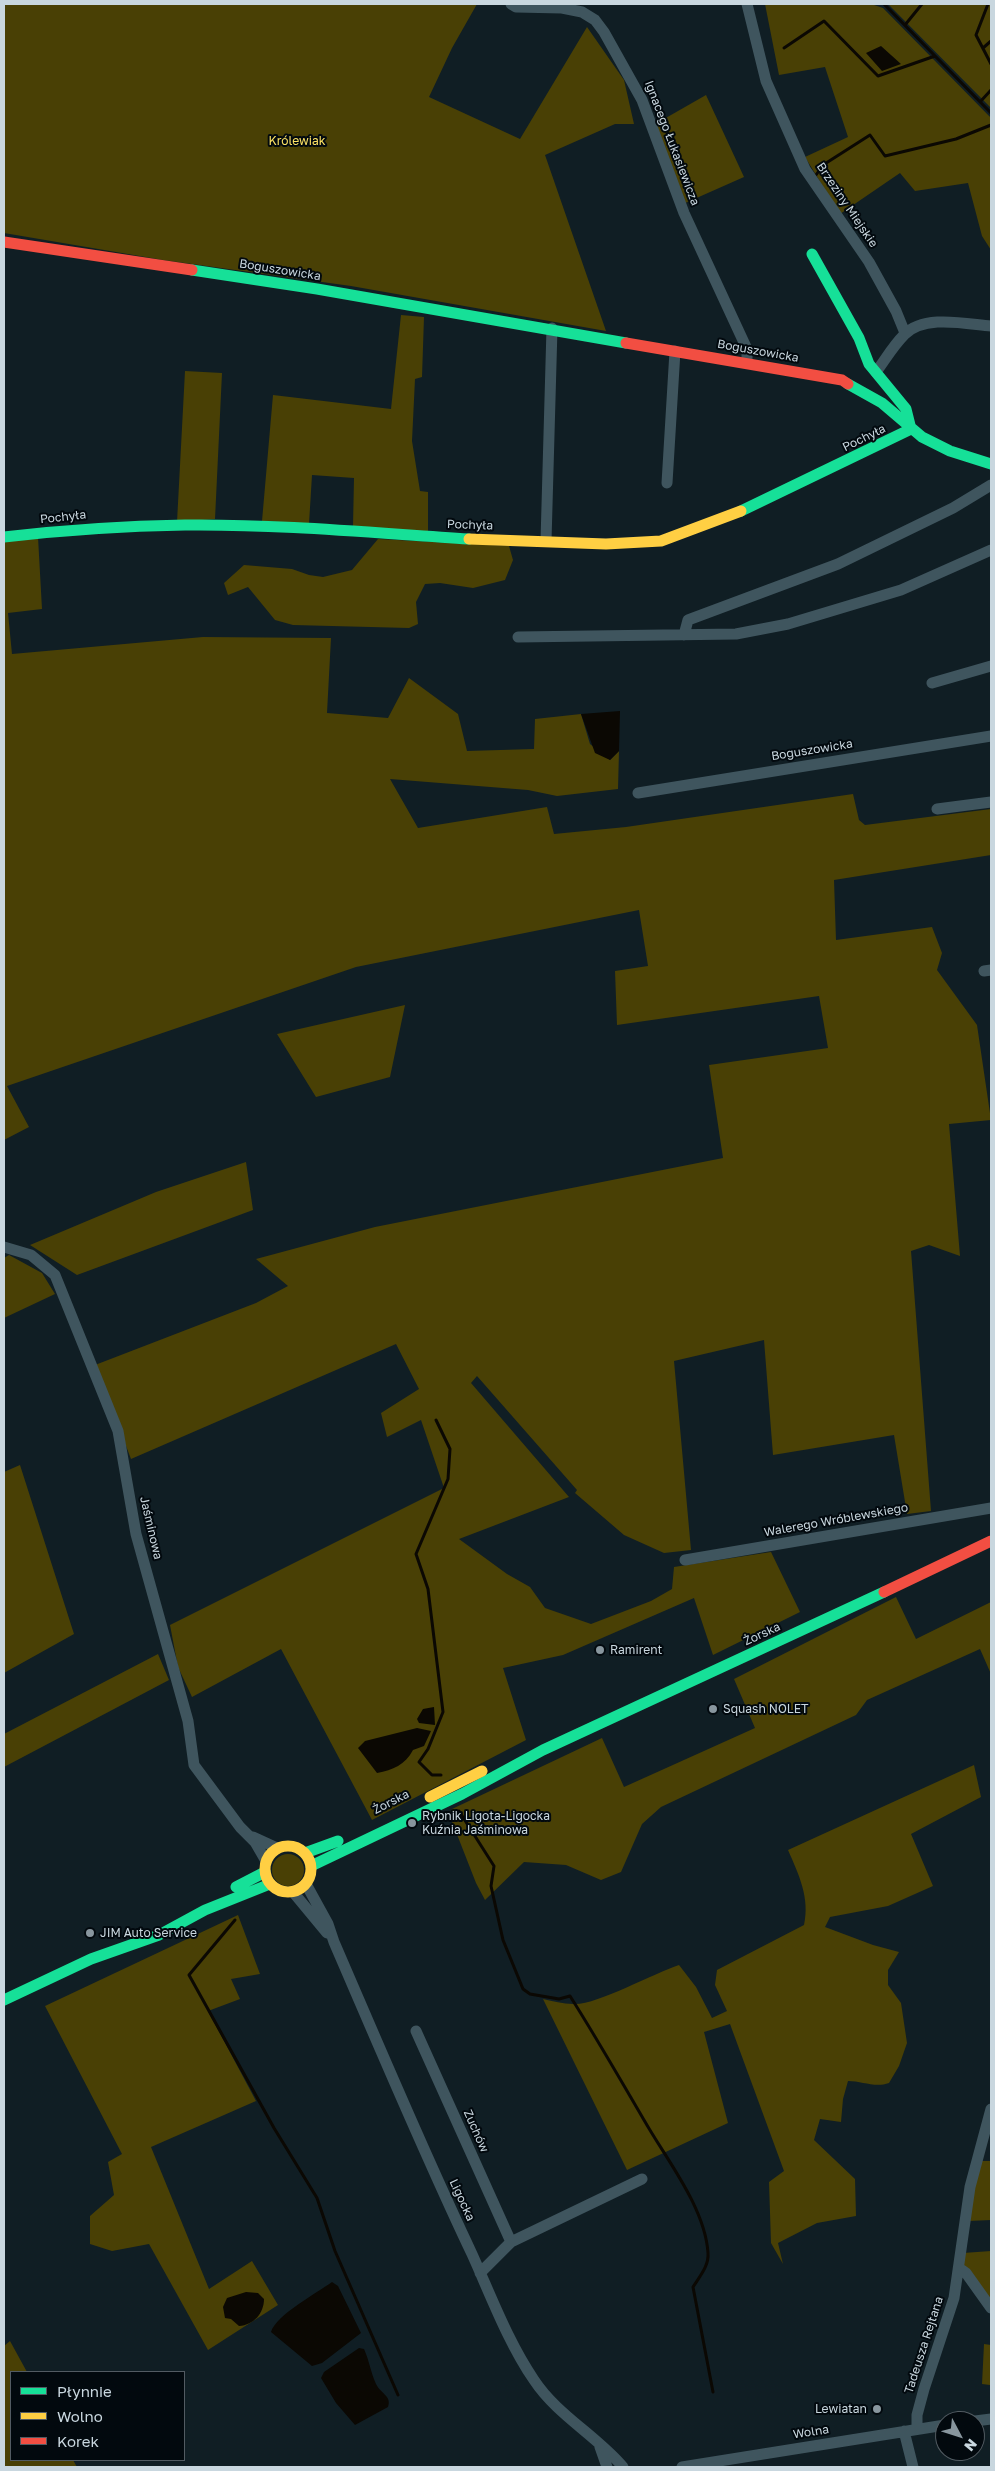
<!DOCTYPE html>
<meta charset="utf-8">
<style>
body{margin:0}
#map{position:relative;width:995px;height:2471px;overflow:hidden;background:#101e24;font-family:"Golos Text",sans-serif}
canvas{display:block}
.frame{position:absolute;inset:0;border:5px solid #c9d7df;pointer-events:none}
.legend{position:absolute;left:10px;top:2371px;width:175px;height:90px;box-sizing:border-box;background:#02090e;border:1px solid #525b62;margin:0;padding:6px 9px;list-style:none;font-size:15px;color:#c9d7df}
.legend li{display:flex;align-items:center;gap:10px;height:25px}
.legend b{width:25px;border:1px solid #525b62}
.north{position:absolute;left:935px;top:2411px;width:50px;height:50px;box-sizing:border-box;background:#02090e;border:1px solid #525b62;border-radius:50%;rotate:130deg;font-size:14px;font-weight:700;line-height:20px;text-align:center;color:#c9d7df}
.north::after{content:'';display:block;margin:auto;width:18px;height:22px;background:#88969e;clip-path:polygon(50% 0,100% 100%,50% 72%,0 100%)}
</style>
<div id="map">
<canvas width="995" height="2471"></canvas>
<div class="frame"></div>
<ul class="legend">
<li><b style="height:6px;background:#16e098"></b>Płynnie</li>
<li><b style="height:6px;background:#ffcf43"></b>Wolno</li>
<li><b style="height:6px;background:#f24e42"></b>Korek</li>
</ul>
<div class="north">N</div>
</div>
<script>
const ctx = document.querySelector('canvas').getContext('2d');
ctx.lineJoin = 'round';
function fillPath(path, color) { ctx.fillStyle = color; ctx.fill(path, 'evenodd'); }
function strokePath(path, color, width, dash) { ctx.strokeStyle = color; ctx.lineWidth = width; ctx.lineCap = dash ? 'butt' : 'round'; ctx.setLineDash(dash || []); ctx.stroke(path); }
function label(font, color, halo, rows, align = 'center') {
  ctx.font = font + ' "Golos Text",sans-serif'; ctx.lineWidth = 4; ctx.setLineDash([]); ctx.textBaseline = 'middle'; ctx.strokeStyle = halo; ctx.fillStyle = color; for (const [text, x, y, turn = 0] of rows) {
    ctx.save(); ctx.translate(x, y); ctx.rotate((+turn || 0) * Math.PI / 180); ctx.textAlign = isNaN(turn) ? turn : align; if (halo) ctx.strokeText(text, 0, 0); ctx.fillText(text, 0, 0); ctx.restore();
  }
}
const green = new Path2D(`
 M 4,4 L 477,4 L 452,48 L 429,97 L 520,139 L 587,27 L 624,80 L 634,124 L 615,124 L 545,155 L 606,331 L 351,286 L 163,260 L 4,233 Z
 M 765,4 L 871,4 L 883,8 L 991,118 L 991,250 L 982,236 L 968,183 L 915,191 L 900,173 L 840,214 L 805,157 L 848,137 L 825,67 L 779,75 Z
 M 888,4 L 991,4 L 991,108 Z
 M 706,95 L 744,177 L 683,204 L 654,122 L 657,123 Z
 M 401,315 L 424,317 L 422,377 L 415,379 L 412,441 L 420,491 L 428,492 L 428,532 L 353,526 L 354,478 L 312,475 L 309,524 L 262,521 L 273,395 L 391,409 Z
 M 185,371 L 222,373 L 215,519 L 177,522 Z
 M 38,537 L 42,609 L 8,613 L 12,654 L 203,637 L 331,638 L 327,713 L 388,718 L 409,678 L 458,714 L 467,751 L 534,749 L 535,719 L 581,714 L 590,744 L 610,760 L 619,751 L 618,789 L 557,796 L 528,790 L 390,779 L 418,828 L 547,807 L 554,834 L 626,827 L 853,794 L 859,820 L 865,825 L 991,809 L 991,855 L 834,880 L 836,940 L 932,927 L 942,953 L 937,970 L 977,1025 L 991,1120 L 949,1124 L 960,1256 L 929,1245 L 911,1251 L 931,1511 L 907,1514 L 894,1435 L 773,1455 L 764,1340 L 674,1361 L 691,1550 L 664,1553 L 624,1535 L 575,1493 L 577,1490 L 477,1376 L 471,1383 L 569,1497 L 459,1539 L 507,1574 L 530,1587 L 545,1608 L 591,1624 L 651,1601 L 672,1589 L 674,1567 L 771,1552 L 800,1612 L 713,1655 L 694,1598 L 563,1655 L 503,1668 L 526,1740 L 372,1820 L 281,1649 L 192,1697 L 178,1667 L 170,1625 L 444,1488 L 421,1420 L 387,1437 L 381,1413 L 419,1389 L 396,1344 L 131,1459 L 95,1365 L 256,1303 L 288,1286 L 256,1259 L 375,1227 L 723,1158 L 709,1065 L 828,1048 L 819,996 L 617,1025 L 615,971 L 648,966 L 639,910 L 356,967 L 7,1086 L 29,1127 L 4,1140 L 4,541 Z
 M 378,539 L 509,546 L 513,560 L 505,580 L 473,588 L 440,583 L 425,584 L 416,602 L 418,624 L 409,628 L 293,625 L 275,620 L 248,587 L 228,595 L 224,583 L 244,565 L 292,569 L 309,575 L 323,577 L 352,570 Z
 M 405,1005 L 390,1077 L 316,1097 L 277,1034 Z
 M 246,1162 L 253,1210 L 77,1275 L 30,1245 L 156,1192 Z
 M 9,1255 L 42,1273 L 55,1294 L 4,1318 L 4,1258 Z
 M 20,1465 L 74,1634 L 4,1673 L 4,1472 Z
 M 896,1597 L 916,1639 L 991,1602 L 991,1674 L 980,1649 L 867,1700 L 856,1715 L 661,1807 L 642,1824 L 621,1872 L 601,1880 L 566,1865 L 524,1862 L 485,1900 L 476,1883 L 449,1814 L 452,1809 L 602,1738 L 624,1787 L 755,1728 L 734,1679 Z
 M 158,1654 L 169,1680 L 4,1767 L 4,1734 Z
 M 974,1765 L 981,1797 L 911,1834 L 933,1886 L 888,1906 L 830,1917 L 825,1927 L 873,1945 L 899,1952 L 888,1970 L 888,1985 L 901,2003 L 907,2043 L 899,2066 L 889,2083 C 875,2088 862,2081 848,2081 L 843,2099 L 841,2122 L 820,2119 L 814,2140 L 855,2179 L 856,2216 L 817,2223 L 778,2243 L 783,2264 L 771,2243 L 769,2182 L 784,2171 L 730,2024 L 704,2032 L 728,2123 L 627,2170 L 543,1999 C 553,2001 563,2004 573,2004 C 595,2006 654,1973 679,1965 L 696,1987 L 712,2018 L 727,2011 L 715,1985 L 717,1970 L 804,1925 C 810,1898 799,1875 788,1850 Z
 M272 1870a16 16 0 1 1 32 0a16 16 0 1 1-32 0Z
 M 238,1915 L 260,1974 L 231,1979 L 240,1999 L 208,2011 L 256,2101 L 151,2147 L 209,2289 L 252,2261 L 278,2305 L 208,2350 L 149,2244 L 112,2251 L 90,2244 L 90,2216 L 114,2195 L 108,2162 L 122,2154 L 45,2006 Z
 M 979,2161 L 991,2161 L 991,2220 L 968,2221 Z
 M 991,2251 L 991,2297 L 988,2298 L 963,2265 L 963,2253 Z
 M 10,2341 L 27,2372 L 11,2372 L 11,2460 L 73,2460 L 77,2467 L 4,2467 L 4,2346 Z
 M 984,2344 L 991,2345 L 990,2412 L 990,2385 L 982,2384 Z`);
const water = new Path2D(`
 M 881,46 L 901,64 L 882,71 L 866,53 Z
 M 620,711 L 619,751 L 610,760 L 595,753 L 581,714 Z
 M 434,1707 L 435,1725 L 419,1723 L 417,1719 L 423,1709 Z
 M 417,1728 L 431,1731 L 424,1746 L 413,1750 C 405,1765 393,1770 377,1773 L 358,1748 L 365,1741 Z
 M 332,2282 L 338,2286 L 361,2333 L 322,2363 L 312,2366 L 271,2332 C 276,2315 317,2293 332,2282 Z
 M 246,2292 L 258,2293 L 264,2299 C 264,2313 254,2325 239,2326 L 231,2319 L 225,2318 L 223,2307 L 227,2298 Z
 M 359,2348 L 364,2349 C 369,2360 371,2373 376,2384 C 381,2394 392,2396 388,2407 L 355,2425 L 336,2403 L 321,2378 L 324,2372 Z`);
const stream = new Path2D(`
 M 884,4 L 991,113
 M 988,4 L 976,35 L 991,64
 M 905,25 L 922,4
 M 784,48 L 824,21 L 878,76 L 935,56
 M 983,48 L 991,41
 M 980,102 L 991,90
 M 816,175 L 823,165 L 870,135 L 885,156 L 956,139 L 991,125
 M 436,1420 L 450,1449 L 448,1479 L 416,1554 L 428,1589 L 443,1712 L 428,1749 L 419,1762 L 432,1775 L 441,1775
 M 459,1811 L 494,1866 L 491,1886 L 503,1940 L 523,1989 L 530,1994 L 559,1999 L 570,1996 C 596,2037 620,2079 644,2120 C 666,2159 705,2207 708,2253 C 709,2266 700,2276 693,2287 L 713,2392
 M 235,1920 L 189,1975 L 274,2128 L 317,2198 L 335,2251 L 398,2395`);
const street = new Path2D(`
 M 511,4 L 516,7 L 562,8 L 582,12 L 595,20 L 604,32 L 642,100 L 684,213 L 747,349 L 747,363
 M 747,4 L 766,81 L 805,169 L 869,262 L 896,311 L 905,333
 M 876,372 C 885,360 893,346 904,335 C 924,314 966,324 991,326
 M 667,483 L 675,351
 M 546,541 L 552,328
 M 684,635 L 688,620 L 838,564 L 953,508 L 991,485
 M 518,637 L 736,634 L 788,624 L 901,590 L 991,550
 M 932,683 L 991,666
 M 638,793 L 991,736
 M 937,809 L 991,802
 M 984,971 L 991,970
 M 4,1247 L 31,1255 L 55,1275 L 118,1431 L 136,1534 L 188,1721 L 194,1765 L 240,1827 L 255,1842 L 266,1861
 M 685,1560 L 991,1508
 M 253,1837 L 277,1848
 M 306,1884 L 328,1924 L 334,1942 C 379,2046 423,2151 472,2254 C 491,2296 508,2342 534,2380 C 557,2415 597,2436 623,2467
 M 293,1892 L 327,1933
 M 416,2031 L 511,2242
 M 959,2268 L 966,2273 L 991,2308
 M 480,2273 L 511,2242 L 642,2179
 M 975,2421 L 991,2419
 M 917,2429 L 917,2415 L 924,2389 L 954,2298 L 970,2187 L 991,2109
 M 904,2431 L 913,2467
 M 600,2447 L 607,2467
 M 682,2467 L 945,2425`);
const fast = new Path2D(`
 M 812,254 L 859,338 L 869,364 L 906,409 L 911,429
 M 192,270 L 317,289 L 626,343
 M 848,384 L 882,403 L 922,437 L 950,451 L 991,464
 M 741,511 L 911,429
 M 4,537 C 64,530 124,526 185,525 C 280,524 374,533 469,539
 M 305,1853 L 338,1841
 M 311,1866 L 462,1794 L 543,1750 L 884,1592
 M 236,1887 L 265,1872
 M 4,2000 L 91,1959 L 159,1935 L 205,1910 L 270,1884`);
const slow = new Path2D(`
 M 469,539 L 606,544 L 661,541 L 741,511
 M 430,1797 L 482,1771
 M265 1869a23 23 0 1 1 46 0a23 23 0 1 1-46 0Z`);
const jam = new Path2D(`
 M 4,242 L 192,270
 M 626,343 L 842,380 L 848,384
 M 884,1592 L 991,1541`);
const markers = [
 [600,1650,5,"#88969e"],
 [713,1709,5,"#88969e"],
 [412,1823,5,"#88969e"],
 [90,1933,5,"#88969e"],
 [877,2409,5,"#88969e"]
];
const parkNames = [
 ["Królewiak",297,141]
];
const streetNames = [
 ["Ignacego Łukasiewicza",672,143,69],
 ["Brzeziny Miejskie",847,205,56],
 ["Boguszowicka",280,270,9],
 ["Boguszowicka",758,351,10],
 ["Pochyła",864,438,-26],
 ["Pochyła",63,517,-6],
 ["Pochyła",470,525,2],
 ["Boguszowicka",812,750,-9],
 ["Walerego Wróblewskiego",836,1520,-10],
 ["Jaśminowa",151,1528,77],
 ["Żorska",762,1634,-25],
 ["Żorska",391,1802,-27],
 ["Zuchów",476,2131,66],
 ["Ligocka",462,2200,65],
 ["Tadeusza Rejtana",924,2345,-72],
 ["Wolna",811,2432,-9]
];
const poiNames = [
 ["Ramirent",610,1650],
 ["Squash NOLET",723,1709],
 ["Rybnik Ligota-Ligocka",422,1816],
 ["Kuźnia Jaśminowa",422,1830],
 ["JIM Auto Service",100,1933],
 ["Lewiatan",867,2409,"right"]
];
fillPath(green, '#494005');
fillPath(water, '#0b0803');
strokePath(stream, '#0b0803', 3);
strokePath(street, '#3f555e', 11);
strokePath(fast, '#16e098', 11);
strokePath(slow, '#ffcf43', 11);
strokePath(jam, '#f24e42', 11);
for (const [x, y, r, color] of markers) { const dot = new Path2D(); dot.arc(x, y, r, 0, 2 * Math.PI); ctx.fillStyle = color; ctx.fill(dot); strokePath(dot, '#02090e', 2); }
label('12px', '#fde365', '#02090e', parkNames);
label('12px', '#c9d7df', '#02090e', streetNames);
label('12px', '#c9d7df', '#02090e', poiNames, 'left');
</script>
